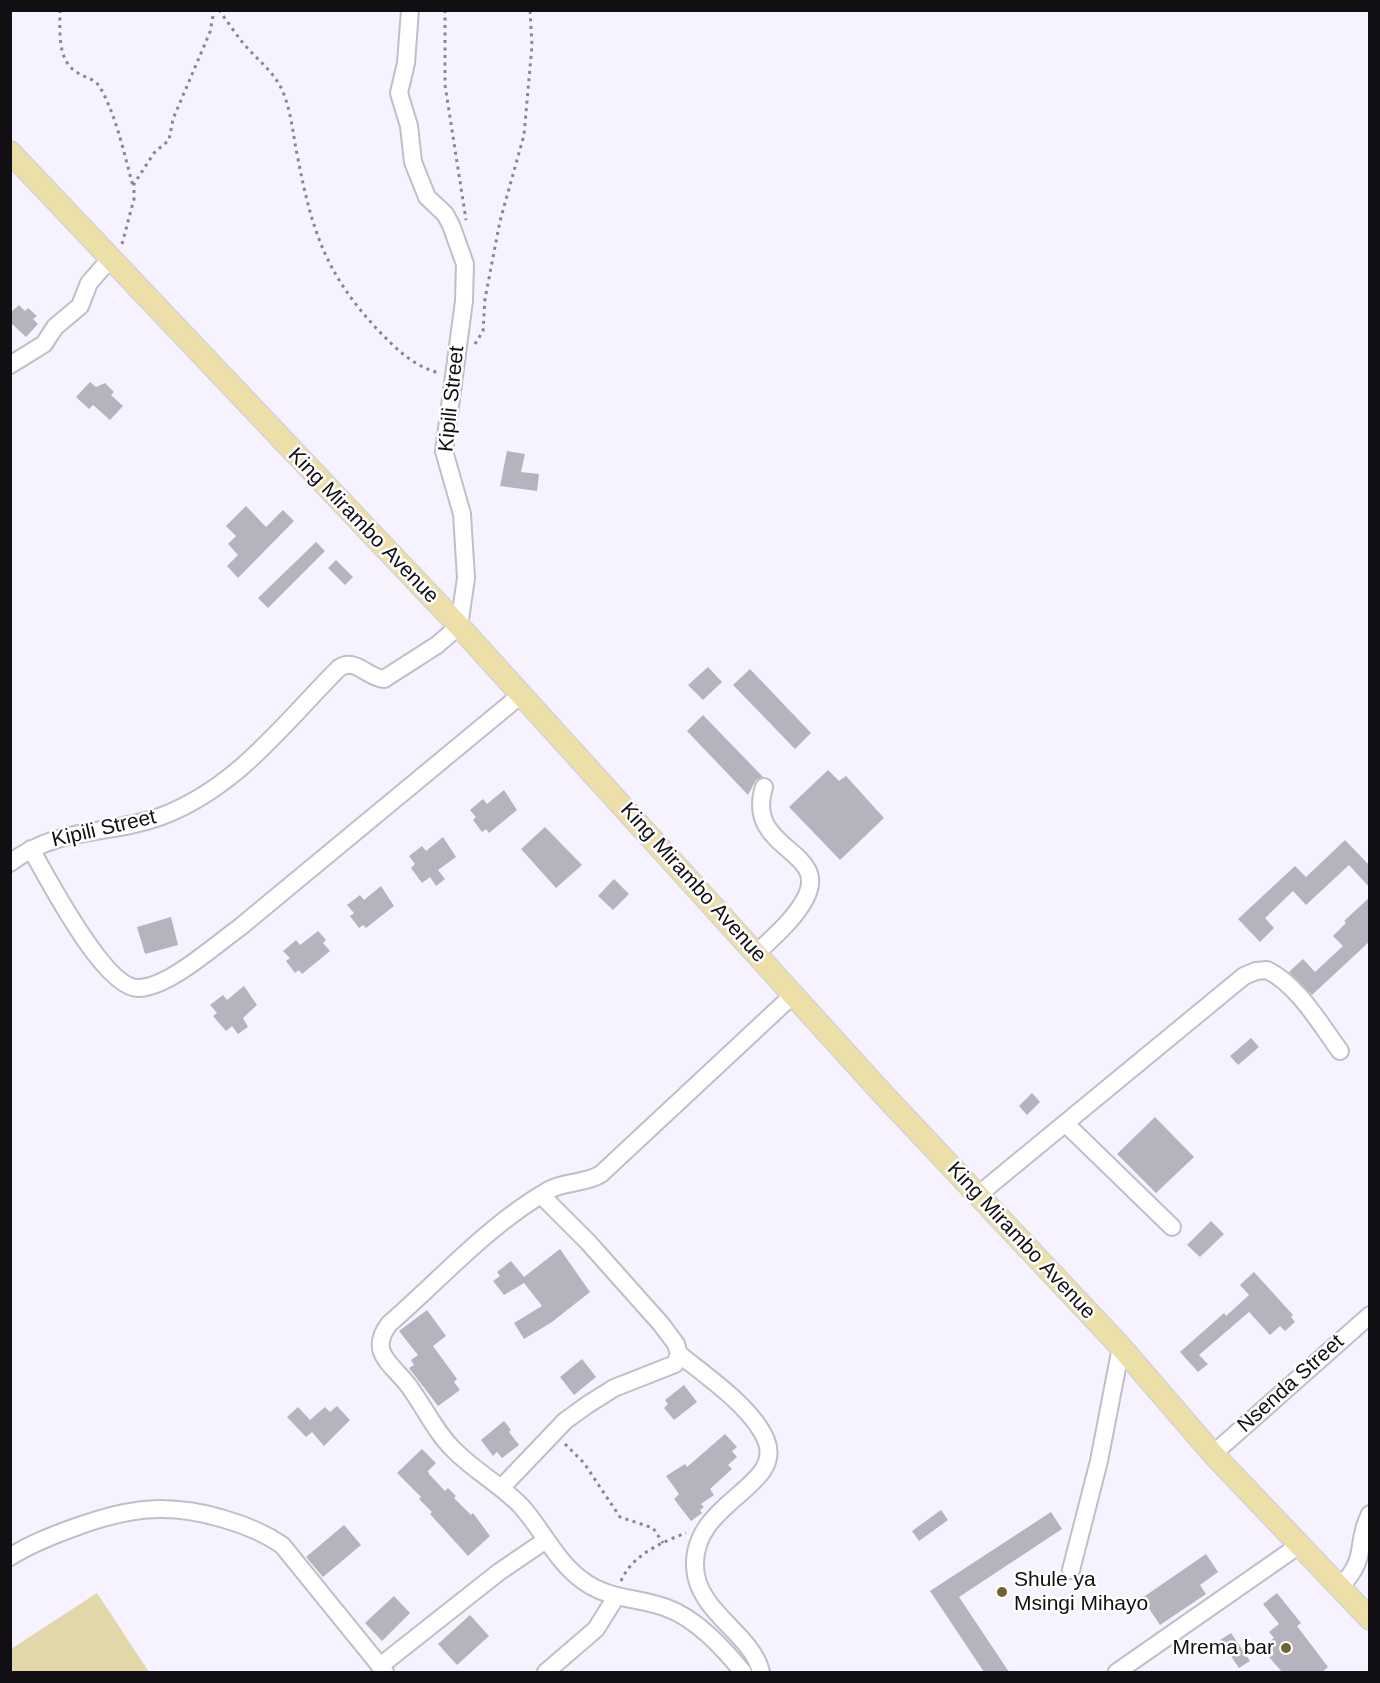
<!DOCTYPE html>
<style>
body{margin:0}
#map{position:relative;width:1380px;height:1683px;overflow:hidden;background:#f7f2ff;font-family:Arial,sans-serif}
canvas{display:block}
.frame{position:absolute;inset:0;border:12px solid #110f13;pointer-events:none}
</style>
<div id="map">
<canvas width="1380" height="1683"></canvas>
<div class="frame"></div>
</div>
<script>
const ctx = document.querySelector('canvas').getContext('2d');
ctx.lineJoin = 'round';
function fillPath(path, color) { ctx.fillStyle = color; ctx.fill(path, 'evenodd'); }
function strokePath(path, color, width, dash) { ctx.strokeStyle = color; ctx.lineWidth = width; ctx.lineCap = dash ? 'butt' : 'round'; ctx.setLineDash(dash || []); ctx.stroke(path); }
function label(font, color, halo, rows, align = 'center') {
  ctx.font = font + ' Arial,sans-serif'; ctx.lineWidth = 5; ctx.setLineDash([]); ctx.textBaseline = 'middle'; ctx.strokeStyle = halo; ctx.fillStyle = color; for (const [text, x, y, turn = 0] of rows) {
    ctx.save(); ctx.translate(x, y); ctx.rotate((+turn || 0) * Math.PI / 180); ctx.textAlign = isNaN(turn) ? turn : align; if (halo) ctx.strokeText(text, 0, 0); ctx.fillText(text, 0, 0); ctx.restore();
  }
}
const green = new Path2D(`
 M 97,1593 L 149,1672 L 11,1672 L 11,1649 Z`);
const building = new Path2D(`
 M 19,305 L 25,311 L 28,308 L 37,316 L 33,319 L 38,324 L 26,337 L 10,322 L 10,313 Z
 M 90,382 L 96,387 L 105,383 L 114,392 L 111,395 L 123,406 L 110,420 L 93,405 L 89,409 L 76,397 Z
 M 507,451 L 525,454 L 521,472 L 539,474 L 537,491 L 500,486 Z
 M 246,506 L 266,527 L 283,510 L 294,521 L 238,578 L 227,566 L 238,555 L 228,544 L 236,536 L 226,526 Z
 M 316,542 L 325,551 L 268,608 L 258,598 Z
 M 336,560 L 353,577 L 345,585 L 328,568 Z
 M 708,667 L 722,682 L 703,700 L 688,685 Z
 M 750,669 L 811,733 L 795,749 L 733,685 Z
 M 703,715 L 763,777 L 756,780 L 748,795 L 687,731 Z
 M 828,770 L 839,781 L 846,776 L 884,818 L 840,860 L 789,807 Z
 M 504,790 L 517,810 L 489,833 L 486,829 L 482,832 L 473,820 L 476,817 L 470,810 L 483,799 L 487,804 Z
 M 545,827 L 582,865 L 556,888 L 521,849 Z
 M 443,837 L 456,857 L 438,870 L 445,879 L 436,886 L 430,877 L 422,883 L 411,868 L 415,864 L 409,856 L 422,846 L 426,851 Z
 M 1345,840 L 1370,866 L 1370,888 L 1349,865 L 1306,905 L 1293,891 L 1265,918 L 1274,928 L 1260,942 L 1238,919 L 1295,866 L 1306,877 Z
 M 614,879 L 629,894 L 613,910 L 598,896 Z
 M 381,886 L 394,906 L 366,928 L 363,925 L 359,928 L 350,916 L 354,913 L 347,905 L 360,895 L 364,900 Z
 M 1370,897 L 1370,941 L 1312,995 L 1289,972 L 1303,959 L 1315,972 L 1343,946 L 1333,936 L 1346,923 L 1344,921 Z
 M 171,917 L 178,945 L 145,954 L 137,927 Z
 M 318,931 L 326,940 L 323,943 L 330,951 L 302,974 L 299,970 L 295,973 L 286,961 L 290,958 L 283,951 L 296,940 L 300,945 Z
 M 244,986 L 257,1005 L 243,1018 L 248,1027 L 238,1034 L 232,1026 L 226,1031 L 213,1016 L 217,1013 L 210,1005 L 223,995 L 227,1000 Z
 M 1251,1038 L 1259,1047 L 1238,1065 L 1230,1056 Z
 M 1032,1093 L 1040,1102 L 1027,1115 L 1019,1106 Z
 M 1155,1117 L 1194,1157 L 1156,1193 L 1117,1154 Z
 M 1211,1221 L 1224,1234 L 1200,1257 L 1187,1245 Z
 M 560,1249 L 590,1292 L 552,1322 L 524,1339 L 514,1323 L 542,1306 L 524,1283 L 504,1295 L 493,1281 L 500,1276 L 497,1272 L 511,1261 L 524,1277 Z
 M 1254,1272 L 1293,1315 L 1291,1317 L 1295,1322 L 1285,1331 L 1280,1326 L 1270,1335 L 1249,1312 L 1199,1355 L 1208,1364 L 1198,1372 L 1180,1352 L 1224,1313 L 1226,1316 L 1249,1295 L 1240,1285 Z
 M 427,1310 L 446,1336 L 433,1346 L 457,1379 L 454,1382 L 460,1390 L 438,1406 L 409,1368 L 414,1365 L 411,1360 L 418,1355 L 399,1331 Z
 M 582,1359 L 596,1377 L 574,1395 L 560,1377 Z
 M 684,1385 L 697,1402 L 674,1420 L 664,1408 L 668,1404 L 665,1400 Z
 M 337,1406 L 350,1420 L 324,1446 L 312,1432 L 306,1437 L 287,1417 L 298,1407 L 310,1420 L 325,1407 L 330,1412 Z
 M 504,1421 L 511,1430 L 509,1432 L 519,1445 L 502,1458 L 497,1452 L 493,1456 L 481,1440 Z
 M 725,1434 L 737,1447 L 732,1451 L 737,1457 L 728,1465 L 732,1469 L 710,1489 L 714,1495 L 701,1504 L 704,1507 L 700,1510 L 702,1513 L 691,1521 L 674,1499 L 679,1494 L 666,1476 L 685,1464 L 687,1467 Z
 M 422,1449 L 436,1463 L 428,1471 L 429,1474 L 445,1491 L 448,1488 L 456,1496 L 454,1498 L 471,1515 L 473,1513 L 490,1536 L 468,1556 L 430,1514 L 432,1512 L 419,1499 L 421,1497 L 397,1473 Z
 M 941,1510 L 948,1520 L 919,1541 L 912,1531 Z
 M 1051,1512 L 1062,1529 L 959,1597 L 1009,1672 L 984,1672 L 930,1591 Z
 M 344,1525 L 361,1545 L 323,1577 L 306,1557 Z
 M 1206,1554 L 1218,1572 L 1200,1585 L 1206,1594 L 1160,1625 L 1142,1598 Z
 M 1277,1593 L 1301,1623 L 1297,1626 L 1328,1667 L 1322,1672 L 1282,1672 L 1269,1657 L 1274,1653 L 1266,1644 L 1274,1638 L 1269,1632 L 1279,1624 L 1263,1604 Z
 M 394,1596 L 410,1613 L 382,1641 L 365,1623 Z
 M 470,1615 L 489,1636 L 457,1665 L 438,1644 Z
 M 1231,1633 L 1250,1661 L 1239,1668 L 1220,1640 Z`);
const path = new Path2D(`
 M 60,10 C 60,29 57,59 75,71 C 84,78 96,78 101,89 C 117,118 124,154 133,186
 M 219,10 C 227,21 235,33 243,43 C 257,60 274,71 283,92 C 292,114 293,136 298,159 C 312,231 326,274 377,329 C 395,348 413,366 439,373
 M 445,10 L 445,85 L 466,220
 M 122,244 L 134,199 L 134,184 L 154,153 L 169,140 L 173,119 L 210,32 L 214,10
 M 475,344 L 483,331 L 485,299 L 500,221 L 524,135 L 532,45 L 530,10
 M 565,1444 L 584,1463 L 620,1517 L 653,1528 L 663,1543
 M 621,1581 C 632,1555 662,1542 686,1533`);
const minor = new Path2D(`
 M 10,365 L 44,344 L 55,327 L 80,306 L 89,283 L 110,259
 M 31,849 C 47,877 104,988 138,988 C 168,988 215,945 239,928 L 522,694
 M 10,863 C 60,825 108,836 162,816 C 238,787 283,724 339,668 C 356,657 367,678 384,679 L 437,645 L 459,626 L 466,578 L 462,514 L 444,451 L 464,301 L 465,264 L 451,225 L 445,214 L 427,197 L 413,162 L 409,126 L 399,93 L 406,63 L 410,10
 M 756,954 C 772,938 794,920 805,899 C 832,849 744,851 764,787
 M 1066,1124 L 1172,1227
 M 978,1195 L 1244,976 L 1256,971 L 1267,970 C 1298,985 1320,1024 1340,1051
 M 679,1354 C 706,1376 752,1407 766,1440 C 785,1487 693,1501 695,1566 C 696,1612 752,1633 761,1672
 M 1213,1454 L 1370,1315
 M 502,1487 L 565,1421 L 587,1405 L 614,1388 L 675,1364 L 679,1354 L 676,1344 L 661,1324 L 588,1242 L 541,1195
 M 10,1557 C 30,1544 51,1536 73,1528 C 127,1508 167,1502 224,1519 C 245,1525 263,1532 282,1545 L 385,1672
 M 1071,1570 L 1099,1461 L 1121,1347
 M 1339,1588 C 1370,1557 1354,1545 1370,1514
 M 380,1666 L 499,1572 L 546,1540
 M 546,1672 L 596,1629 L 616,1597
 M 743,1672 C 723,1648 697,1619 667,1608 C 638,1597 608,1600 582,1580 C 556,1561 542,1529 521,1506 C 501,1485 476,1472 455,1451 C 435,1432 424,1406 408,1385 C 391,1363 368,1352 389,1324 C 441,1279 488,1225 549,1190 C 565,1181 585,1184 601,1174 L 793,995
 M 1117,1672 L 1298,1546`);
const major = new Path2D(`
 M 10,152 L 459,626 L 882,1093 L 1121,1347 L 1213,1454 L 1370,1619`);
const markers = [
 [1002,1592,6,"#6f6431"],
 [1286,1648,6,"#6f6431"]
];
const streetNames = [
 ["Kipili Street",452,399,-84],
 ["King Mirambo Avenue",363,526,46],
 ["Kipili Street",104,829,-13],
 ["King Mirambo Avenue",693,883,48],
 ["King Mirambo Avenue",1021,1241,47],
 ["Nsenda Street",1291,1384,-42]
];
const poiNames = [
 ["Shule ya",1014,1580],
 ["Msingi Mihayo",1014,1604],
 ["Mrema bar",1274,1648,"right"]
];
fillPath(green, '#e1d7a8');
fillPath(building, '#b6b2be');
strokePath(minor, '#c1bdc9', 20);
strokePath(major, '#d4d4d5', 24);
strokePath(path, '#8a868f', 3, [3, 4.5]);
strokePath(minor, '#fff', 16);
strokePath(major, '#ece0a8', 21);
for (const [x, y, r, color] of markers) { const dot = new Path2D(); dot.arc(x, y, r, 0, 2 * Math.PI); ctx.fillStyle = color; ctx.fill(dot); strokePath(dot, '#fff', 2); }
label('21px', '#110f13', '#fff', streetNames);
label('21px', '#110f13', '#fff', poiNames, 'left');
</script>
